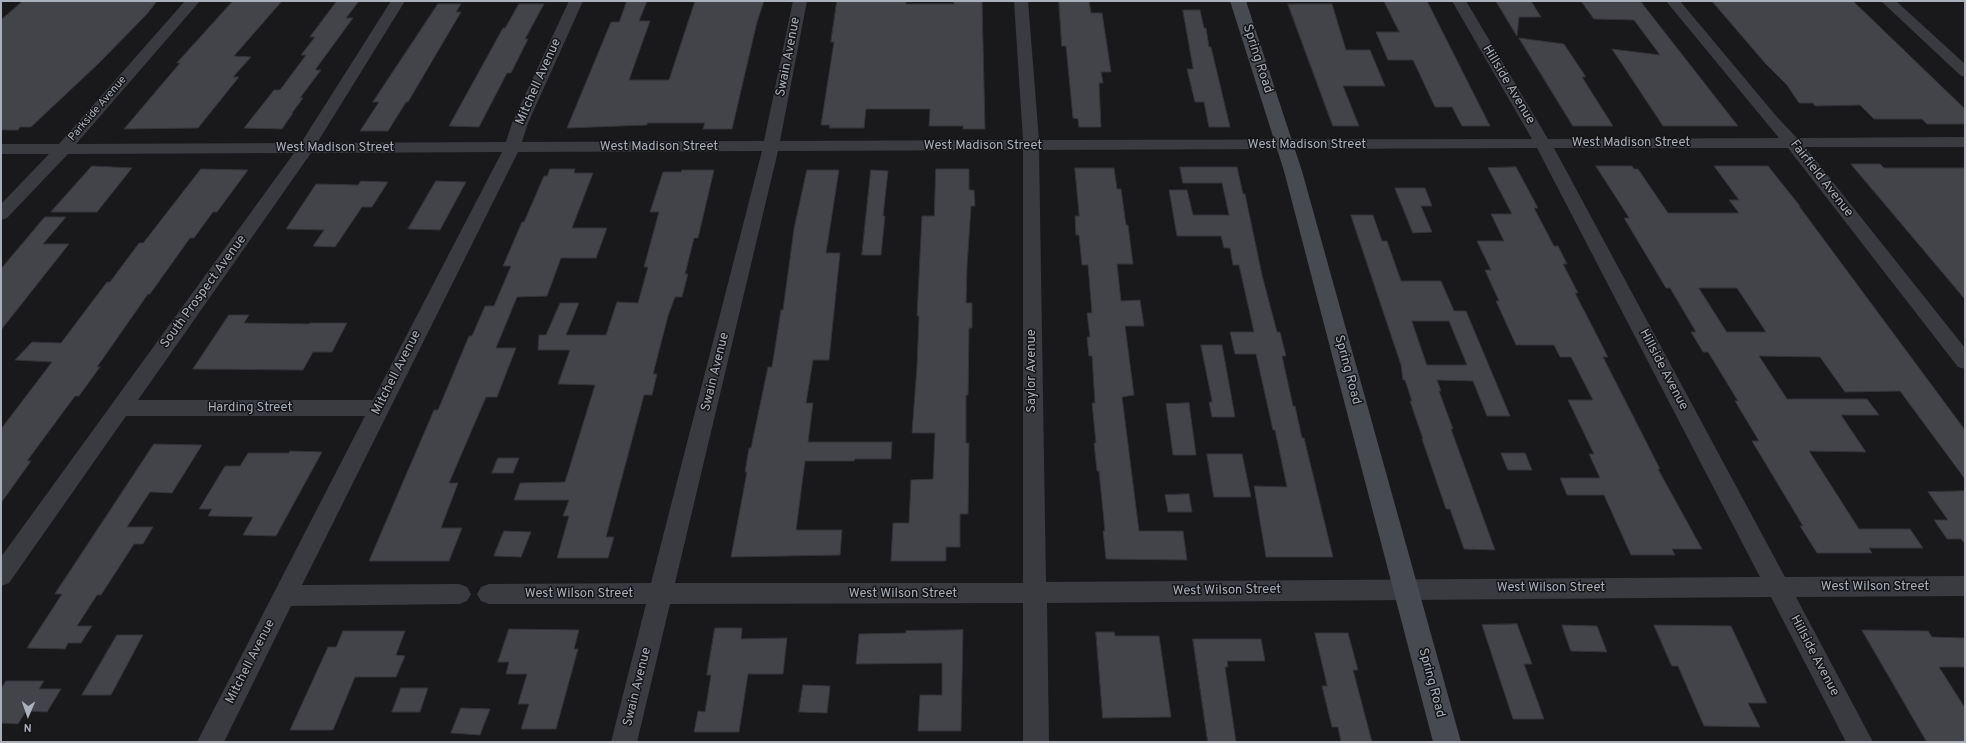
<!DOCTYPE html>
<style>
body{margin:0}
#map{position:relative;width:1966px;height:743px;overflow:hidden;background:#19191c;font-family:Overpass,sans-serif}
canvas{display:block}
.frame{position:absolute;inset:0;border:2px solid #abb1bc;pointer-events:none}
.north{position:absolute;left:8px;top:695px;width:40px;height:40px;-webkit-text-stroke:3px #141417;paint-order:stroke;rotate:182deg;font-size:11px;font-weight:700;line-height:16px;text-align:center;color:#abb1bc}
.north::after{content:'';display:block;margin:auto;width:14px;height:18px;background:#abb1bc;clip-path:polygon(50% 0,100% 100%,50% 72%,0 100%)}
</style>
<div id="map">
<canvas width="1966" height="743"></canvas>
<div class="frame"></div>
<div class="north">N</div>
</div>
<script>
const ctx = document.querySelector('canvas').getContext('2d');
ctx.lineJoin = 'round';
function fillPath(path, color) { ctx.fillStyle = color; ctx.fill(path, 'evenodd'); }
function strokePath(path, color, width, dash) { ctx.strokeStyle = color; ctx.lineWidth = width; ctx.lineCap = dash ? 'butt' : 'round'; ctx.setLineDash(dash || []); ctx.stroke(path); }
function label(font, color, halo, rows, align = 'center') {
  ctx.font = font + ' Overpass,sans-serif'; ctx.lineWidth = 3; ctx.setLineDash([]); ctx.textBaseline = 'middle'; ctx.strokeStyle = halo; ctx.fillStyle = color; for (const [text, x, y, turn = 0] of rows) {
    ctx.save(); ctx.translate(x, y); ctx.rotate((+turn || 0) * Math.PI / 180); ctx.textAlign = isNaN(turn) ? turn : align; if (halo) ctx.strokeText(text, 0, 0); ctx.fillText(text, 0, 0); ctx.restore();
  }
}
const building = new Path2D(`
 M 23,1 L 157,1 L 147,14 L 98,64 L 31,127 L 20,127 L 18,130 L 1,130 L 1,20 Z
 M 233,1 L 282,1 L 234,56 L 251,57 L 233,77 L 239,77 L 198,128 L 124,129 L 180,63 L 177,63 Z
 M 337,1 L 359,1 L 346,18 L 353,18 L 315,70 L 321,70 L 300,98 L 303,98 L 292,113 L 293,113 L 282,129 L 244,128 L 274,90 L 280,90 L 306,55 L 301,55 L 315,37 L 310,37 Z
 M 627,1 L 647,1 L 639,21 L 650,21 L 629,80 L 669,80 L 695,1 L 764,1 L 757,22 L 732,129 L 703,129 L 705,123 L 647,123 L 647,125 L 567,128 L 611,22 L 619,22 Z
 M 837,1 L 906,1 L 906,4 L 954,4 L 954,1 L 982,1 L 985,129 L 963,129 L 963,126 L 929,126 L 930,109 L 866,109 L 864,128 L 829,128 L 830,125 L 821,125 L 834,42 L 831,42 Z
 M 1059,1 L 1089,1 L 1091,13 L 1102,13 L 1111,72 L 1101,72 L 1103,83 L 1099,83 L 1101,127 L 1079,127 L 1078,119 L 1073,118 L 1066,46 L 1062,46 Z
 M 1384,1 L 1427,1 L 1490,126 L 1462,126 L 1452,107 L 1435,107 L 1413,60 L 1388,60 L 1376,32 L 1399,32 Z
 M 1496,1 L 1531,1 L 1541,17 L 1519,17 L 1517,36 Z
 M 1712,1 L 1853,1 L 1965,109 L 1965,124 L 1927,124 L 1922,119 L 1874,119 L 1860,105 L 1815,106 L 1813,103 L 1799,103 L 1787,85 L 1765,63 Z
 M 1582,2 L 1641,2 L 1738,126 L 1663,126 L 1612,49 L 1660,55 L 1634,20 L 1594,19 Z
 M 438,4 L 461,4 L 456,12 L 461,12 L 408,102 L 406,102 L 388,131 L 360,131 L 379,102 L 373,102 Z
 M 519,4 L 544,4 L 525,39 L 528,39 L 511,73 L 507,73 L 479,127 L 449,126 L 503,28 L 505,28 Z
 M 1288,4 L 1332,4 L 1346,50 L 1370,50 L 1385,86 L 1343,86 L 1359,126 L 1333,126 Z
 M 1183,10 L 1200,10 L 1204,28 L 1206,28 L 1209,47 L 1211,47 L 1230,127 L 1209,127 L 1204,102 L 1195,102 L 1187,69 L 1193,69 Z
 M 1519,38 L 1564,44 L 1586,77 L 1582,77 L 1613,126 L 1573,126 Z
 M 1851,164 L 1880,164 L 1884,168 L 1965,168 L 1965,299 Z
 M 92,166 L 132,168 L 97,212 L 51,212 Z
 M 1596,166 L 1632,166 L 1634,169 L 1638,169 L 1668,213 L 1739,213 L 1729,200 L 1739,200 L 1714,166 L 1768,166 L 1800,206 L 1799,206 L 1965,430 L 1965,479 L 1900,391 L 1845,392 L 1820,357 L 1759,356 L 1787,399 L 1867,399 L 1879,415 L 1841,415 L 1866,452 L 1809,451 L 1859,529 L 1910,529 L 1923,548 L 1869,548 L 1872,553 L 1817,553 L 1800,526 L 1803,526 L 1752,441 L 1759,441 L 1735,401 L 1738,401 L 1708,352 L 1703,352 L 1691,332 L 1696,332 L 1670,288 L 1666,288 L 1624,218 L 1629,218 ZM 1699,288 L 1737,288 L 1766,332 L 1727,332 Z
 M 1180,167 L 1237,167 L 1243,194 L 1245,194 L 1262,275 L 1277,332 L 1280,332 L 1286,356 L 1282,356 L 1293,406 L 1295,406 L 1302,438 L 1304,438 L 1333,557 L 1266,557 L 1254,486 L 1287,487 L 1275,430 L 1273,430 L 1256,354 L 1235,354 L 1230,332 L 1254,332 L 1239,265 L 1233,265 L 1230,248 L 1224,248 L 1221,236 L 1177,236 L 1169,190 L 1187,190 L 1193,215 L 1229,215 L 1222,183 L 1183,183 Z
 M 1516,167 L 1538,208 L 1534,208 L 1554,246 L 1558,246 L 1567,264 L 1563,264 L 1578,293 L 1575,293 L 1608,357 L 1603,357 L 1660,469 L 1658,469 L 1702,549 L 1672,549 L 1675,555 L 1631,555 L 1604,495 L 1567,495 L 1560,478 L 1600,478 L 1589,454 L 1594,454 L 1568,400 L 1593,400 L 1571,357 L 1560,357 L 1554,345 L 1516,345 L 1496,301 L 1499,301 L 1485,270 L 1491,270 L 1477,241 L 1504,241 L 1491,214 L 1512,214 L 1488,168 Z
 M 1075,168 L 1114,168 L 1117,189 L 1121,189 L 1126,225 L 1128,225 L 1133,264 L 1117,264 L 1121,301 L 1140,300 L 1144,326 L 1125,326 L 1134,395 L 1122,397 L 1139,531 L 1183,531 L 1187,560 L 1106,559 L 1103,531 L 1105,531 L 1099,471 L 1097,471 L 1094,443 L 1096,443 L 1092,403 L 1095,403 L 1092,356 L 1089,356 L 1087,337 L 1090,337 L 1087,313 L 1092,313 L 1088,265 L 1082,265 L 1079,235 L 1076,235 L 1075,216 L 1079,216 Z
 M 201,169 L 248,170 L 217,212 L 213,212 L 194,238 L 190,238 L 150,294 L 148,294 L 97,367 L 100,367 L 79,396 L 75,396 L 27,461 L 31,461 L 1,503 L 1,429 L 52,362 L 15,360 L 32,342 L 61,343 L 107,282 L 110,282 L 139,243 L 143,243 Z
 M 550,169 L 575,169 L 574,173 L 593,173 L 572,228 L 607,228 L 596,258 L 561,258 L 547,296 L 517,297 L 496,348 L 516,348 L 497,397 L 486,397 L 449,483 L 458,483 L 441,528 L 462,528 L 449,561 L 369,561 L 434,410 L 438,410 L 469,336 L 472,336 L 485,306 L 494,306 L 511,266 L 503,266 L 522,222 L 524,222 L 544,176 L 547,176 Z
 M 936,169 L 969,169 L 969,190 L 974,190 L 975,206 L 971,206 L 967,266 L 966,303 L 972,303 L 972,328 L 969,328 L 968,395 L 966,395 L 966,443 L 969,443 L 968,514 L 960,514 L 960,547 L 946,547 L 946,561 L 891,561 L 893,523 L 909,523 L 911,480 L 933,479 L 935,433 L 912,433 L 917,367 L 919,316 L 917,316 L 922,216 L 934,216 Z
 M 682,170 L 714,170 L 698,238 L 694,238 L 685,274 L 688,274 L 682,297 L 675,297 L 668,316 L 653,374 L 657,374 L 652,395 L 644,395 L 606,537 L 614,537 L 608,558 L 557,558 L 569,516 L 563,516 L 569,500 L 514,500 L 520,483 L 565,482 L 595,385 L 558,384 L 570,350 L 538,350 L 539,335 L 546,335 L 560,303 L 579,303 L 566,335 L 606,335 L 617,302 L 638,303 L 648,267 L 644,267 L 659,212 L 650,212 L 663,172 L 681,172 Z
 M 807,170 L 839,170 L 826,253 L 840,253 L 829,360 L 813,360 L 806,403 L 813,403 L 808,442 L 892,442 L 891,459 L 855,459 L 854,461 L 805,461 L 796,530 L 842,530 L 840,555 L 731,557 L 747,472 L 745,472 L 749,448 L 751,448 L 768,367 L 772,367 L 781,310 L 783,310 L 794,229 Z
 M 871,170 L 888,171 L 883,216 L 885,216 L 881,255 L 862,255 Z
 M 361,181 L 388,182 L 372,207 L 362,207 L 335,247 L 313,246 L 324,230 L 286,229 L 316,184 L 358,185 Z
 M 436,181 L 466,182 L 440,230 L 408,229 Z
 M 1395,188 L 1425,188 L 1432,206 L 1421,206 L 1432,232 L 1413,233 Z
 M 1351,215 L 1373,215 L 1382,241 L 1387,241 L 1401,281 L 1441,281 L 1454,311 L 1466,311 L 1510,416 L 1487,416 L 1473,381 L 1437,380 L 1441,391 L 1439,391 L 1453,429 L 1451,429 L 1495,550 L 1464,549 L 1450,509 L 1446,509 L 1422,439 L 1423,439 L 1410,401 L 1412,401 L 1405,380 L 1403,380 L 1401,365 ZM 1412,321 L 1449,321 L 1467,365 L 1427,365 Z
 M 45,217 L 66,217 L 43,244 L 69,244 L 1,330 L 1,269 Z
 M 229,315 L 249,315 L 244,323 L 309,324 L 310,323 L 347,323 L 332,352 L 313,352 L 303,370 L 193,369 Z
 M 1201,345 L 1222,345 L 1235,417 L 1212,417 L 1209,402 L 1212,402 Z
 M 1189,403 L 1196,455 L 1173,455 L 1166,404 Z
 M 154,444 L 202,445 L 172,493 L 150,492 L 127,527 L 153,527 L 143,544 L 134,544 L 101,595 L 97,595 L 77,626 L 92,626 L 81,643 L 68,643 L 65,649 L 27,648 L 62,594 L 55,594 Z
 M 290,451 L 322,452 L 276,536 L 243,535 L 253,517 L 208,516 L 212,509 L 199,509 L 225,466 L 240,466 L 248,453 L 289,453 Z
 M 1501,453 L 1525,453 L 1532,470 L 1508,470 Z
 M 1207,454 L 1242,454 L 1251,497 L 1214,497 Z
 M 498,458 L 519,458 L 513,473 L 492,473 Z
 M 1965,491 L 1965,544 L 1961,539 L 1947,539 L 1934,520 L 1948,520 L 1928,492 Z
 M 1189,494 L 1192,512 L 1168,512 L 1165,495 Z
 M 504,531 L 531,532 L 521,557 L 494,556 Z
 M 1517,624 L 1532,664 L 1524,664 L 1544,719 L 1513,719 L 1482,625 Z
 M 1562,625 L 1597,626 L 1607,652 L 1571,651 Z
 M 1654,625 L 1731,626 L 1767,703 L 1748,703 L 1760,727 L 1704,726 L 1678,666 L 1672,666 Z
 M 715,628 L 742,628 L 741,639 L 787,638 L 783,674 L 748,674 L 739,732 L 694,732 L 698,711 L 705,712 L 711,675 L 707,675 Z
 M 509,629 L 579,630 L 574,649 L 578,649 L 556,729 L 521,729 L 529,704 L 518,704 L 527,674 L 506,674 L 509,662 L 498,662 Z
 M 963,630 L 961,731 L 918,731 L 920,695 L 942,695 L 942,663 L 856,664 L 859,634 L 906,633 L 906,631 Z
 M 1862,630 L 1928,631 L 1932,637 L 1965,638 L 1965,667 L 1939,667 L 1965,708 L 1965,742 L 1927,742 Z
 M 343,631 L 405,631 L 396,655 L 405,656 L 396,677 L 355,677 L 333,730 L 290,730 L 328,647 L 336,647 Z
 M 1096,632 L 1114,632 L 1115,636 L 1159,636 L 1171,717 L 1103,718 Z
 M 1315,633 L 1348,633 L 1358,670 L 1353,670 L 1372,742 L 1341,742 L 1338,727 L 1332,727 L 1322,686 L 1327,686 Z
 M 117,635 L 143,635 L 111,695 L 82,695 Z
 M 1193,639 L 1261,639 L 1265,661 L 1227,661 L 1228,667 L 1225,667 L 1236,742 L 1208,742 Z
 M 6,681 L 44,681 L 39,689 L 61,689 L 47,712 L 26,711 L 18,724 L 1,723 L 1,689 Z
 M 803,685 L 830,686 L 827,713 L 799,712 Z
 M 401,688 L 428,688 L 420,712 L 392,712 Z
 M 461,708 L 490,709 L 480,735 L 451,733 Z`);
const street = new Path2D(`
 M 185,1 L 200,1 L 76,144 L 301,143 L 391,1 L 405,1 L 317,143 L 506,142 L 512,123 L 569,1 L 583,1 L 528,123 L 522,142 L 764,141 L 793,1 L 807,1 L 780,141 L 1023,140 L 1014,1 L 1028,1 L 1039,140 L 1532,139 L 1452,1 L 1466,1 L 1548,139 L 1779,138 L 1666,1 L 1680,1 L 1777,117 L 1797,138 L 1965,137 L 1965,147 L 1805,147 L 1965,348 L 1965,369 L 1958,367 L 1788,148 L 1554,148 L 1785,577 L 1965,576 L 1965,596 L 1796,597 L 1873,742 L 1846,742 L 1771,597 L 1047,603 L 1049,742 L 1023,742 L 1023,603 L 670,604 L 637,742 L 611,742 L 646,604 L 489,604 L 481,601 L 477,594 L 481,587 L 489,584 L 651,583 L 762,151 L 518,152 L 302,585 L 459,584 L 467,587 L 471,594 L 467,601 L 459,604 L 291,606 L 224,742 L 197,742 L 365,416 L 126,416 L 9,583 L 1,586 L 1,557 L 294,153 L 68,154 L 7,218 L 1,220 L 1,204 L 49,154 L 1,154 L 1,144 L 59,144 ZM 1537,148 L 1760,577 L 1046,582 L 1039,150 ZM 1023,150 L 1023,583 L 675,583 L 778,151 ZM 502,152 L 373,400 L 138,400 L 311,153 Z
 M 1881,1 L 1896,1 L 1965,64 L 1965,77 L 1960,75 Z`);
const secondary = new Path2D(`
 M 1230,1 L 1246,1 L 1302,171 L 1461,742 L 1433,742 L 1284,171 Z`);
const farStreetnames = [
 ["Parkside Avenue",98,109,-49]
];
const streetNames = [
 ["Swain Avenue",789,57,-79],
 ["Spring Road",1257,59,72],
 ["Mitchell Avenue",539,82,-66],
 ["Hillside Avenue",1508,85,59],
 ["West Madison Street",1631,143],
 ["West Madison Street",1307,145],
 ["West Madison Street",983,146],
 ["West Madison Street",659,147],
 ["West Madison Street",335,148],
 ["Fairfield Avenue",1821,179,52],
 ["South Prospect Avenue",204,292,-54],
 ["Spring Road",1347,370,75],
 ["Hillside Avenue",1663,370,62],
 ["Saylor Avenue",1032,371,-90],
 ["Swain Avenue",716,372,-76],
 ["Mitchell Avenue",397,373,-63],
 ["Harding Street",250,408],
 ["West Wilson Street",1875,587],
 ["West Wilson Street",1551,588],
 ["West Wilson Street",1227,591,-1],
 ["West Wilson Street",579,594],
 ["West Wilson Street",903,594],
 ["Hillside Avenue",1814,656,62],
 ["Mitchell Avenue",251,662,-63],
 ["Spring Road",1431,683,75],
 ["Swain Avenue",638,687,-76]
];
fillPath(building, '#434449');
strokePath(building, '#333338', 1);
fillPath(street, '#3a3b41');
fillPath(secondary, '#484a51');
label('11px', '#abb1bc', '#141417', farStreetnames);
label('13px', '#abb1bc', '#141417', streetNames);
</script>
